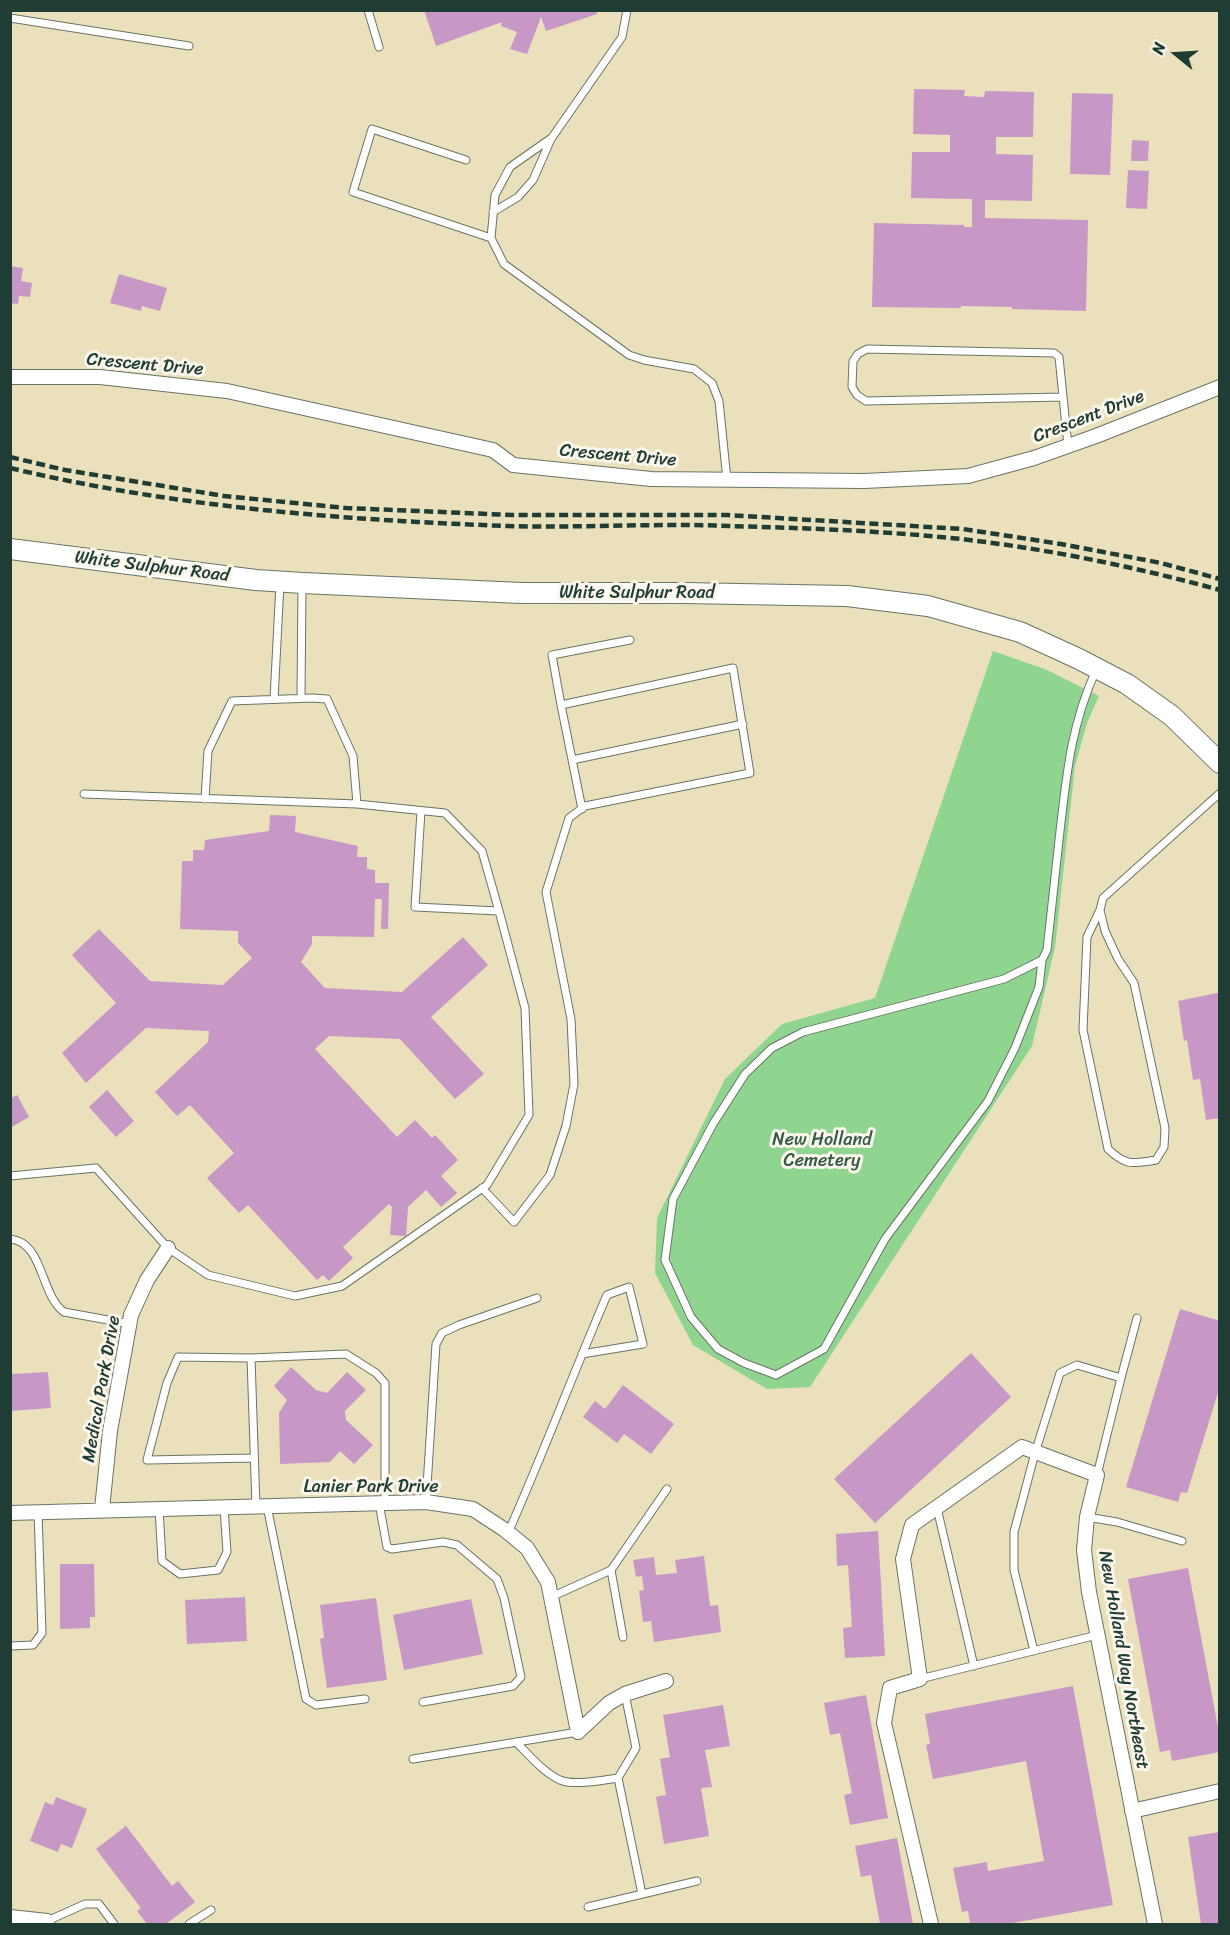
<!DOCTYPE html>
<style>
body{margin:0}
#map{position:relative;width:1230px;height:1935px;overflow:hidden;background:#eae0bc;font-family:Sriracha,sans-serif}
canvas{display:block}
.frame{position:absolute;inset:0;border:12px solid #1f3d34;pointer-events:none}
.north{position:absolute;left:1146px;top:24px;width:60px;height:60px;-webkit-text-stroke:4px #fbf7ec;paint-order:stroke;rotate:288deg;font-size:16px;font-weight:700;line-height:24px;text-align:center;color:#1f3d34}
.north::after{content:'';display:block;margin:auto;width:21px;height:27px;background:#1f3d34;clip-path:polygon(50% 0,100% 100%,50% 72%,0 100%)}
</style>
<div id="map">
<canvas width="1230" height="1935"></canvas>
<div class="frame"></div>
<div class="north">N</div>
</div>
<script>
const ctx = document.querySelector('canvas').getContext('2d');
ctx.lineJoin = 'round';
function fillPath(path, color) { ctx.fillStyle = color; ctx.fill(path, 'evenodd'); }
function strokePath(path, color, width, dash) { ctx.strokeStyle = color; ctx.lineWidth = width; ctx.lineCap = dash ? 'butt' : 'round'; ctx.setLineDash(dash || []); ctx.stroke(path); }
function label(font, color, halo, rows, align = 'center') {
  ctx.font = font + ' Sriracha,sans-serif'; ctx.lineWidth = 6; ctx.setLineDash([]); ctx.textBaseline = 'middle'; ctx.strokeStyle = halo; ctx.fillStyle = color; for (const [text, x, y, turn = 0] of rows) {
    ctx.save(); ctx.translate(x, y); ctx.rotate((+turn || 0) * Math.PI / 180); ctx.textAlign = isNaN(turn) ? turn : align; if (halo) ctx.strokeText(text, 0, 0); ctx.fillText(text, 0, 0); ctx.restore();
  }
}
const green = new Path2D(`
 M 993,651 L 1047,670 L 1099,696 L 1087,723 L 1075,766 L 1055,947 L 1032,1046 L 810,1387 L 767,1389 L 693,1345 L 655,1273 L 657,1218 L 725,1079 L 782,1024 L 875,998 Z`);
const building = new Path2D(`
 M 424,10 L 596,10 L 597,14 L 546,31 L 541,17 L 527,54 L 510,49 L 517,32 L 501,26 L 502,22 L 436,46 Z
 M 914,89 L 965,90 L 964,96 L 984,97 L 985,91 L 1034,92 L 1033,137 L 996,137 L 996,154 L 1033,155 L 1032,201 L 985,200 L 985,218 L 1088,220 L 1086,311 L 1012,309 L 1012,307 L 961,306 L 961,308 L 872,307 L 874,223 L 964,225 L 964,227 L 972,227 L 972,199 L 911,198 L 912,152 L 950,152 L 950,135 L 913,134 Z
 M 1072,93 L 1113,94 L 1110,175 L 1070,174 Z
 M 1132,140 L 1149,141 L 1148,161 L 1131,161 Z
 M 1128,170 L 1149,171 L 1147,209 L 1126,208 Z
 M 10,266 L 23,268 L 21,281 L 32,283 L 30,297 L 19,296 L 18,304 L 10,303 Z
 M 119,274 L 167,288 L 160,311 L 142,306 L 141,311 L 110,303 Z
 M 270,815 L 296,816 L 295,832 L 358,846 L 357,857 L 367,857 L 367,869 L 375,870 L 375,883 L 389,883 L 388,929 L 381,929 L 382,899 L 375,899 L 374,937 L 312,936 L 312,944 L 301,962 L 325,988 L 402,992 L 463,937 L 488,965 L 431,1017 L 484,1074 L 455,1099 L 400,1039 L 329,1036 L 315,1049 L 397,1137 L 415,1120 L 432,1138 L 435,1135 L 458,1160 L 441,1176 L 457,1193 L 441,1207 L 426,1190 L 408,1207 L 406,1236 L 390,1235 L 392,1207 L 389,1204 L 343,1247 L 353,1258 L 329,1281 L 323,1275 L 317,1280 L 248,1205 L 239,1213 L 207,1178 L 234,1153 L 190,1105 L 177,1116 L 155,1092 L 208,1042 L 209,1031 L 146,1028 L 86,1083 L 62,1053 L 116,1003 L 72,955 L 99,929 L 150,981 L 223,985 L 252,958 L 238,943 L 238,931 L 180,929 L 182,861 L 193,861 L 193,850 L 204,850 L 205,840 L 269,831 Z
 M 1217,993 L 1220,995 L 1220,1118 L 1206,1120 L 1200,1079 L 1193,1080 L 1187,1040 L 1184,1041 L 1178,1001 Z
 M 107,1090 L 134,1121 L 116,1137 L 89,1107 Z
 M 17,1095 L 29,1117 L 10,1128 L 10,1099 Z
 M 1180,1309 L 1220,1321 L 1220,1386 L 1187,1493 L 1181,1492 L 1178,1502 L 1126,1487 Z
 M 971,1353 L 1011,1397 L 875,1523 L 834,1479 Z
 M 291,1367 L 316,1390 L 327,1393 L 347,1372 L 366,1390 L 345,1411 L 346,1420 L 373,1445 L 354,1464 L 340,1451 L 330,1462 L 280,1464 L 279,1413 L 287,1400 L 274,1386 Z
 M 48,1372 L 51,1408 L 10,1411 L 10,1374 Z
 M 623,1385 L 674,1424 L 651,1454 L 624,1434 L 617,1443 L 583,1417 L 595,1401 L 605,1409 Z
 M 878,1531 L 885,1656 L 845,1658 L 843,1628 L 852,1627 L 848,1565 L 837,1566 L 836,1534 Z
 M 704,1556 L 710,1606 L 718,1605 L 721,1632 L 654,1642 L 651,1621 L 643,1622 L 639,1591 L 644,1590 L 642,1576 L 636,1577 L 633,1560 L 654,1557 L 656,1575 L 677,1573 L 675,1560 Z
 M 60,1564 L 94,1564 L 95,1617 L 90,1617 L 90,1628 L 60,1629 Z
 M 1188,1568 L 1220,1738 L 1220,1752 L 1172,1761 L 1170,1750 L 1160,1752 L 1128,1579 Z
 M 245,1597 L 247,1641 L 187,1644 L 185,1600 Z
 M 376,1598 L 387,1680 L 327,1688 L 320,1639 L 324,1638 L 320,1605 Z
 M 471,1599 L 483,1654 L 404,1670 L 393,1615 Z
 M 1073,1686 L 1113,1905 L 1007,1924 L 970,1924 L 968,1911 L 962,1912 L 953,1868 L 987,1862 L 988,1871 L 1044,1861 L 1026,1761 L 933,1779 L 926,1745 L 930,1744 L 925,1714 Z
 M 866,1695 L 888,1818 L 850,1825 L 844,1795 L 852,1793 L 840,1733 L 830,1735 L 824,1703 Z
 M 723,1705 L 730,1746 L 705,1750 L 712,1787 L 701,1788 L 709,1836 L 664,1844 L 656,1797 L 666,1795 L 660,1759 L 670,1757 L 663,1715 Z
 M 56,1797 L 87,1809 L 72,1848 L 61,1844 L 58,1852 L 30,1841 L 45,1802 L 53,1805 Z
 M 126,1826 L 172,1886 L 178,1881 L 195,1902 L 166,1924 L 147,1924 L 137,1911 L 141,1908 L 96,1849 Z
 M 1220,1832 L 1220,1924 L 1201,1924 L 1188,1837 Z
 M 897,1838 L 913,1924 L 880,1924 L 871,1875 L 861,1877 L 855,1846 Z`);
const lane = new Path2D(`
 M 368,10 L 379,47
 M 10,18 L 189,46
 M 466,160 L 372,129 L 353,192 L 491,238 L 504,264 L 629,355 L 644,360 L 694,369 L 712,383 L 719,401 L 727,480
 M 493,212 L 518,197 L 533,180 L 551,139 L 622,37 L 627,10
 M 491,238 L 495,195 L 510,167 L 550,139
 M 1063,397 L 866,401 L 857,395 L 852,387 L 853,361 L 858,354 L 867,349 L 1054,353 L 1059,357 L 1068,446
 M 301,698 L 302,584
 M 274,699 L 280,584
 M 561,705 L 582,809
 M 572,760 L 743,724
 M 205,799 L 208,751 L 232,701 L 312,698 L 327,699 L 353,756 L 357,804
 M 421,811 L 415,907 L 499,911
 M 1100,910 L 1105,931 L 1118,959 L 1134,983 L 1165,1128 L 1164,1147 L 1156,1160 C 1132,1164 1126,1166 1108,1149 L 1083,1030 L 1087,937 L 1100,910 L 1103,898 L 1220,793
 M 1042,960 L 1039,987 L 1015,1048 L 988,1101 L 885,1239 L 824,1349 L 776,1375 L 744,1363 L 718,1349 L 691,1317 L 665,1260 L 673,1199 L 713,1124 L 745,1074 L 772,1048 L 803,1032 L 1004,979 L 1042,960 L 1047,950 C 1051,910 1056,871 1060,831 C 1067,771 1071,726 1096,670
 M 10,1176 L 96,1168 L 168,1248 L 208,1275 L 295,1296 L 342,1286 L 487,1185 L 529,1115 L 525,1008 L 499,911 L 482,851 L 445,813 L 357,804 L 84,794
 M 482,1188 L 514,1222 L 550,1175 L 566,1126 L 574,1084 L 571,1019 L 546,892 L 569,818 L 585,806 L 750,773 L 733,668 L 561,705 L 552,655 L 630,640
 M 10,1239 C 44,1242 40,1295 64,1312 L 130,1324
 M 251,1358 L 346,1354 L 376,1373 L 385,1383 L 385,1503
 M 1121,1378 L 1137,1318
 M 254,1458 L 147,1460 L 167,1383 L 178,1357 L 251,1358 L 256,1506
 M 426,1502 L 436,1344 L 442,1333 L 459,1325 L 537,1298
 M 379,1503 L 387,1547 L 392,1549 L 443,1542 L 457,1545 L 497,1579 L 504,1598 L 521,1677 L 513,1686 L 423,1702
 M 267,1506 L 306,1699 L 316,1705 L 365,1699
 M 159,1508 L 162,1561 L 180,1574 L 218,1570 L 227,1552 L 224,1507
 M 937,1508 L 974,1666
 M 1087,1517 L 1117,1522 L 1182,1541
 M 508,1533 C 543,1454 573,1374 607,1295 L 629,1287 L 643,1344 L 582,1354
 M 611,1570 L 667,1489
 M 551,1597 L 611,1570 L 623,1637
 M 10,1646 L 33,1645 L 42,1633 L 38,1512
 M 1034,1651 L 1014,1570 L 1014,1532 L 1035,1453 L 1060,1373 L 1077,1365 L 1121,1378 L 1097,1475
 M 920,1679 L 1097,1635
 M 516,1742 C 529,1755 543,1772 560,1780 C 574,1786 603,1780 618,1778 L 636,1748 L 625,1694
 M 413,1759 L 578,1732
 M 618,1778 L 642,1894
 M 588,1907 L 697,1881
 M 47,1921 L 85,1904 L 99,1904 L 114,1924
 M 189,1924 L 211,1910`);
const street = new Path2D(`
 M 10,377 L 100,377 L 227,391 L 493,450 L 513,465 L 651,479 L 864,481 L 968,476 L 1034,458 L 1096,436 L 1220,387
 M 102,1509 L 110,1431 L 131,1315 L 147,1280 L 168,1248
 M 10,1513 L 426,1502 L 473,1509 L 505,1530 L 527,1548 L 548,1582 L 578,1732
 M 578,1732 L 609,1703 L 625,1694 L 666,1681
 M 1132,1811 L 1220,1791
 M 10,1917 L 47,1921
 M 931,1924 L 884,1723 L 890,1688 L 920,1679 L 903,1559 L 912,1525 L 1022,1447 L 1097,1475 L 1087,1517 L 1084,1550 L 1089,1592 L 1155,1924`);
const secondary = new Path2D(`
 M 10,549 L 256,580 L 303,583 L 521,593 L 684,593 L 847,596 L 928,606 L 1020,632 L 1079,659 L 1127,684 L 1172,716 L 1220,763`);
const rail = new Path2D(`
 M 10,457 L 65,470 L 224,496 L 346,508 L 512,515 L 727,515 L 963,529 L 1061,544 L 1161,563 L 1220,579
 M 10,468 C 174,507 341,520 508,526 C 582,528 656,523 729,526 C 806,528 885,531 961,539 C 1048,549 1136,567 1220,590`);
const streetNames = [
 ["Crescent Drive",145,365,5],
 ["Crescent Drive",1089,417,-21],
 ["Crescent Drive",618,456,5],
 ["White Sulphur Road",152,567,7],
 ["White Sulphur Road",637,593],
 ["Medical Park Drive",102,1389,-80],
 ["Lanier Park Drive",371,1487],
 ["New Holland Way Northeast",1123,1660,80]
];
const parkNames = [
 ["New Holland",822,1140],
 ["Cemetery",822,1161]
];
fillPath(green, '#8fd58f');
fillPath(building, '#c797c6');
strokePath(lane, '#667664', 9);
strokePath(street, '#667664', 16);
strokePath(secondary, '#667664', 22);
strokePath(lane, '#fff', 7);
strokePath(street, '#fff', 14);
strokePath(secondary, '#fff', 20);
strokePath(rail, '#1f3d34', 4.5, [9, 4.5]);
label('18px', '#1f3d34', '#fbf7ec', streetNames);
label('18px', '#355b46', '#fbf7ec', parkNames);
</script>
